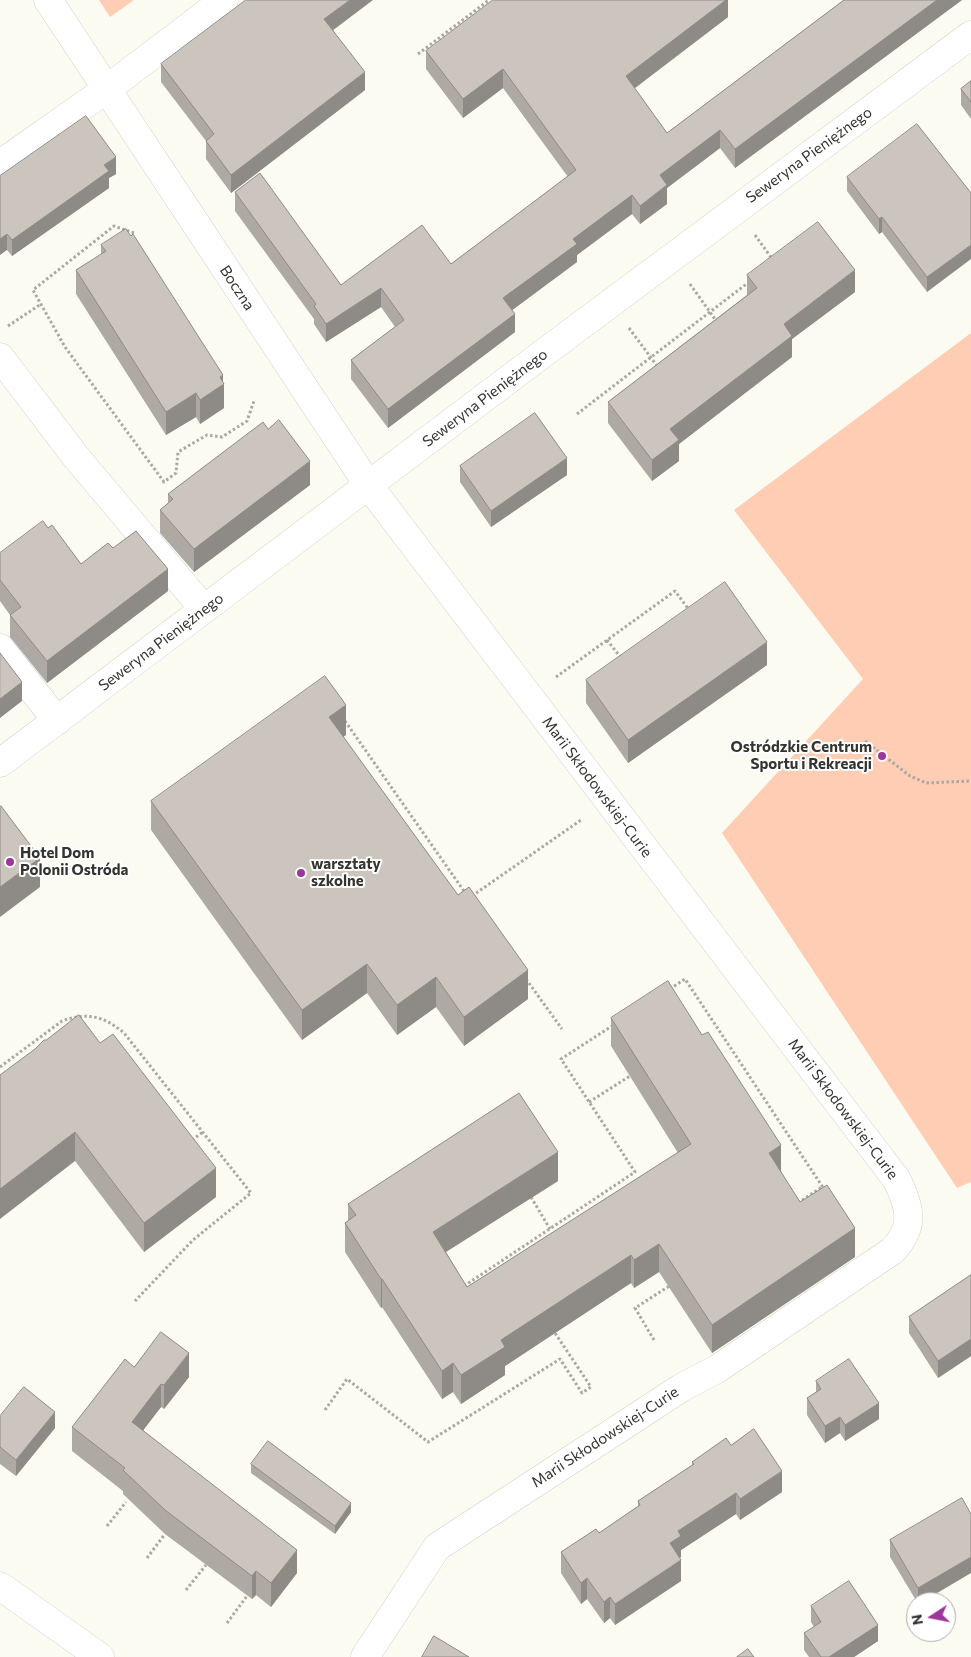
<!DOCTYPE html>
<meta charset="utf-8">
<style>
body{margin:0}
#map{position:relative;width:971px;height:1657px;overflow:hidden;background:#fcfbf2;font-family:Commissioner,sans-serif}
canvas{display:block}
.north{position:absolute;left:906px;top:1592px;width:50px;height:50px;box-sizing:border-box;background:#fff;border:1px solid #adadac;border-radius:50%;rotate:259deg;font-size:14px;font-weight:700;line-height:20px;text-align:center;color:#33332f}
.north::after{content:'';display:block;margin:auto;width:18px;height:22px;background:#9c369a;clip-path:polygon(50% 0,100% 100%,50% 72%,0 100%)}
</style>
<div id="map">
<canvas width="971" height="1657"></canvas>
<div class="north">N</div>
</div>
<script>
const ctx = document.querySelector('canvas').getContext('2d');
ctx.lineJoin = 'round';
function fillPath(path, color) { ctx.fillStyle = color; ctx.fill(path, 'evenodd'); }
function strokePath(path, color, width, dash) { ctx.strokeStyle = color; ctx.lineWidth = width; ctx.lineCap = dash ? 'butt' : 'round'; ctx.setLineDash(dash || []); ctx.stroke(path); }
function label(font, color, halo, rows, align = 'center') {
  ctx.font = font + ' Commissioner,sans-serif'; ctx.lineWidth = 4; ctx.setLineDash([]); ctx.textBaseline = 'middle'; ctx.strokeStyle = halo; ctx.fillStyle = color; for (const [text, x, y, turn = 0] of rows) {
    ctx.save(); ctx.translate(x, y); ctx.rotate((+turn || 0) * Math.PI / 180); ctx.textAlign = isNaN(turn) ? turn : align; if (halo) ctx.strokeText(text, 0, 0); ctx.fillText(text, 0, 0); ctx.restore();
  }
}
const green = new Path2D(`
 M 99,0 L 134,0 L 110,17 Z
 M 971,333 L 971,1182 L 957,1188 L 722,833 L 863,679 L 734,510 Z`);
const path = new Path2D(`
 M 418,54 L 489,0
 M 134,233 L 114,226 L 33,290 L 65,347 L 164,482 L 176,473 L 178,452 L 207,435 L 222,437 L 247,421 L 254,401
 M 755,235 L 773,260
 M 690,284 L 717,322
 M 8,326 L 41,304
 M 629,328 L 658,367
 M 577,414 L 749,282
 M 607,640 L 622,659
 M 556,677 L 675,591 L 690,611
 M 345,721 L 466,894
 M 865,741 L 910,776 L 926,783 L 971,781
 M 472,896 L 581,820
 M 526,979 L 562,1029
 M 670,989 L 685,979 L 824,1189
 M 0,1067 L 62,1021 C 87,1012 104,1016 124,1033 L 251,1193 L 193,1240 L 135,1301
 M 589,1102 L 630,1076
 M 192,1140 L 203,1132
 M 531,1197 L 550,1229
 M 798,1203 L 822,1187
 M 464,1286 L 635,1172 L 561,1059 L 612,1026
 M 654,1340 L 635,1308 L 671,1285
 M 325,1410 L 347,1379 L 428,1442 L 560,1359 L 582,1393 L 591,1387 L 553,1330
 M 107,1526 L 126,1502
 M 147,1558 L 165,1534
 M 186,1590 L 206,1565
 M 227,1623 L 247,1596`);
const minor = new Path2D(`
 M 48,0 L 369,486 L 897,1180 C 910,1207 916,1227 892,1251 L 717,1369 L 681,1388 L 437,1547 L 365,1657
 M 0,164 L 107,89 L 224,0
 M 0,357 L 76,457 L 204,609
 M 0,648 L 57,721
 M 0,763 L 537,358 L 971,35
 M 0,1586 L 100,1657`);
const wall = new Path2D(`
 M 728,0 L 728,17 L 634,88 L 667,133 L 844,0 L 962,0 L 735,168 L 720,148 L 667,188 L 667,204 L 640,224 L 632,214 L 577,255 L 577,262 L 512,310 L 515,332 L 388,428 L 351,379 L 351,360 L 395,327 L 381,307 L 326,342 L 314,324 L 314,319 L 235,211 L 235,192 L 341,285 L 451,264 L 568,177 L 503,88 L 463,118 L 426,69 L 426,51 Z
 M 333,30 L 365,90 L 231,193 L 206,159 L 206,141 L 161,82 L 161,64 Z
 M 971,81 L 971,119 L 961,105 L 961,89 Z
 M 116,174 L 109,178 L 109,188 L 12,256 L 7,250 L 0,176 Z
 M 847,177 L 971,193 L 927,292 L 882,232 L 879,234 L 847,191 Z
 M 101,245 L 223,382 L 224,408 L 200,424 L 196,417 L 166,435 L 76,294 L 76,270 L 101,255 Z
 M 747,275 L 855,292 L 792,339 L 792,357 L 679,444 L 679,461 L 652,481 L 608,423 L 608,402 L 747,295 Z
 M 460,466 L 567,475 L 491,527 L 460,482 Z
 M 310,485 L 194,572 L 160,533 L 160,510 L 168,503 L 168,494 Z
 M 48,528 L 81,564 L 113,548 L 168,591 L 47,683 L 10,637 L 10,615 L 0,601 L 0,553 Z
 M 767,665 L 628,763 L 586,703 L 586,680 Z
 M 346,735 L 343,737 L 528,999 L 464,1046 L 436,1007 L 397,1035 L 367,993 L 302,1040 L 151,830 L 151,801 Z
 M 611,1018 L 781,1172 L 800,1202 L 855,1257 L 712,1353 L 659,1272 L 634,1288 L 631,1283 L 505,1366 L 505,1375 L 461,1404 L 453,1392 L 442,1399 L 382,1307 L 381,1308 L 345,1252 L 345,1223 L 348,1221 L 348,1204 L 558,1181 L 446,1252 L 467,1287 L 678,1153 L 611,1046 Z
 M 0,1075 L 216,1197 L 144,1252 L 75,1161 Z
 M 971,1275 L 971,1356 L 938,1378 L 909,1333 L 909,1317 Z
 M 134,1367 L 189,1377 L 164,1409 L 161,1407 L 143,1430 L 297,1573 L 271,1607 L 256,1595 L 252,1599 L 165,1534 L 123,1494 L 123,1491 L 72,1451 L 72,1427 Z
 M 816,1381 L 879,1419 L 845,1441 L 840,1433 L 825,1443 L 807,1415 L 807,1398 L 816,1392 Z
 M 0,1416 L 55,1428 L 16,1476 L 0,1464 Z
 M 731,1445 L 782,1492 L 740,1520 L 736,1514 L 681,1550 L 681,1557 L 680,1558 L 681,1581 L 615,1625 L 610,1618 L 604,1623 L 587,1599 L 581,1604 L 561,1573 L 561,1552 L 599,1533 L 638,1506 L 638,1501 L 692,1465 L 692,1462 Z
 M 251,1464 L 351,1512 L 335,1534 L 251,1473 Z
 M 971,1514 L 922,1602 L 917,1602 L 890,1557 L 890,1540 Z
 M 811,1606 L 878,1641 L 854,1657 L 809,1657 L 804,1650 L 804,1633 L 814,1627 L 811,1622 Z`);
const shadedWall = new Path2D(`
 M 350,0 L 373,0 L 324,37 L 324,19 Z
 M 726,0 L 728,0 L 728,17 L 626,95 L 626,76 Z
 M 937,0 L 962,0 L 735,168 L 735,149 Z
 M 503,69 L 503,88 L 463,118 L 463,99 Z
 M 365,72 L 365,90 L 231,193 L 231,175 Z
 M 720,130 L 720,148 L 667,188 L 667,204 L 640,224 L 640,206 L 660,175 Z
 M 116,157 L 116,174 L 109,178 L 109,188 L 12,256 L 12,240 L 104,165 Z
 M 632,195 L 632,214 L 577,255 L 577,262 L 503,317 L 503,298 L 573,239 Z
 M 882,217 L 882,232 L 879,234 L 879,219 Z
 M 7,234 L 7,250 L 0,255 L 0,239 Z
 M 971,245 L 971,259 L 927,292 L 927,277 Z
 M 855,270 L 855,292 L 792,339 L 792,357 L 679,444 L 679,461 L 652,481 L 652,460 L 670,429 L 784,324 Z
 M 381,288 L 381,307 L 326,342 L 326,324 Z
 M 515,314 L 515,332 L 388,428 L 388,409 Z
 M 223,375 L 223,385 L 224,384 L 224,408 L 200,424 L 200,400 L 220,377 Z
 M 196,393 L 196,417 L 166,435 L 166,412 Z
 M 567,458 L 567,475 L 491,527 L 491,511 Z
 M 310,461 L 310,485 L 194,572 L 194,549 Z
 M 168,569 L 168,591 L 47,683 L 47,661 Z
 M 767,642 L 767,665 L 628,763 L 628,740 Z
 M 22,682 L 22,701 L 0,718 L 0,699 Z
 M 346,705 L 346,735 L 329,747 L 329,717 Z
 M 40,858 L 40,887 L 0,917 L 0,887 Z
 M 367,964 L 367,993 L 302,1040 L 302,1010 Z
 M 528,970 L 528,999 L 464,1046 L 464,1017 Z
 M 436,977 L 436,1007 L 397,1035 L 397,1005 Z
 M 75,1132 L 75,1161 L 0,1219 L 0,1189 Z
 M 781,1145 L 781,1174 L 769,1153 Z
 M 558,1152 L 558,1181 L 433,1260 L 433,1232 Z
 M 216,1168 L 216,1197 L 144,1252 L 144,1223 Z
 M 855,1228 L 855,1257 L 712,1353 L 712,1325 Z
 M 659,1244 L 659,1272 L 634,1288 L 634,1260 Z
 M 631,1255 L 631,1283 L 505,1366 L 505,1375 L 461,1404 L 461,1375 L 501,1340 Z
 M 381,1279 L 382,1279 L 382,1307 L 381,1308 Z
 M 971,1339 L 971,1356 L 938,1378 L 938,1361 Z
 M 189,1353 L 189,1377 L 164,1409 L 164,1385 Z
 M 453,1363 L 453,1392 L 442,1399 L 442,1371 Z
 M 161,1384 L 161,1407 L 132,1445 L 132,1422 Z
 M 879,1403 L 879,1419 L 845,1441 L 845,1425 Z
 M 55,1412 L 55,1428 L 16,1476 L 16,1460 Z
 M 840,1417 L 840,1433 L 825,1443 L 825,1426 Z
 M 782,1471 L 782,1492 L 740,1520 L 740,1499 Z
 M 736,1493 L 736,1514 L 681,1550 L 681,1557 L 670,1564 L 670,1543 L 678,1531 Z
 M 351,1503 L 351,1512 L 335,1534 L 335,1526 Z
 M 297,1550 L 297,1573 L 271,1607 L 271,1583 Z
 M 971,1557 L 971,1573 L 922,1602 L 918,1602 L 918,1588 Z
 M 681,1560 L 681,1581 L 615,1625 L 615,1604 Z
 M 256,1571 L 256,1595 L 252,1599 L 252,1576 Z
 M 587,1578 L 587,1599 L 581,1604 L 581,1583 Z
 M 610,1597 L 610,1618 L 604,1623 L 604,1602 Z
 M 878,1625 L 878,1641 L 854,1657 L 829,1657 Z`);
const building = new Path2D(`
 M 246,0 L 350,0 L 324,19 L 365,72 L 231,175 L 206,141 L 214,134 L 161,64 Z
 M 493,0 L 726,0 L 626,76 L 667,133 L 844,0 L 937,0 L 735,149 L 720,130 L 660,175 L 667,185 L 640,206 L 632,195 L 573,239 L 577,244 L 503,298 L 515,314 L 388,409 L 351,360 L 404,320 L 381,288 L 326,324 L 314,306 L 316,304 L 235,192 L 260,173 L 341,285 L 422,225 L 451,264 L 576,170 L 503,69 L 463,99 L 426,51 Z
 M 971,81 L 971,102 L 961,89 Z
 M 86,116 L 116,157 L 104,165 L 109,171 L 12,240 L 7,234 L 0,239 L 0,176 Z
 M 917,124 L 971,193 L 971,245 L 927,277 L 882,217 L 879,219 L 847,177 Z
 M 818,222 L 855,270 L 784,324 L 792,336 L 670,429 L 679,440 L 652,460 L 608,402 L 757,288 L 747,275 Z
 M 126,229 L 131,236 L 133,234 L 223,375 L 220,377 L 224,384 L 200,400 L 196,393 L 166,412 L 76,270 L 106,251 L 101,245 Z
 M 535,413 L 567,458 L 491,511 L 460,466 Z
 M 279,420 L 310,461 L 194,549 L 160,510 L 173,499 L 168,494 L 263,422 L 268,429 Z
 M 43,521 L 48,528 L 52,525 L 81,564 L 108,543 L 113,548 L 136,531 L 168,569 L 47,661 L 10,615 L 21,607 L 0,580 L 0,553 Z
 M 725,582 L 767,642 L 628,740 L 586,680 Z
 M 0,653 L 22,682 L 0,699 Z
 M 325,676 L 346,705 L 329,717 L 458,895 L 469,887 L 528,970 L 464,1017 L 436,977 L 397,1005 L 367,964 L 302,1010 L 151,801 Z
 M 1,806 L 40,858 L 0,887 L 0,807 Z
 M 668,981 L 702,1035 L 708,1032 L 781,1145 L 769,1153 L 800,1202 L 827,1185 L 855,1228 L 712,1325 L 659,1244 L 634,1260 L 631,1255 L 501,1340 L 505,1347 L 461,1375 L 453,1363 L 442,1371 L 382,1279 L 381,1279 L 345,1223 L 356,1215 L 348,1204 L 519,1093 L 558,1152 L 433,1232 L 467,1287 L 691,1144 L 611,1018 Z
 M 79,1015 L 100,1043 L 113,1034 L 216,1168 L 144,1223 L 75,1132 L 0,1189 L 0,1075 L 35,1049 L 44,1040 L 46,1040 Z
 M 971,1275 L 971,1339 L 938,1361 L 909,1317 Z
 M 161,1332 L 189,1353 L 164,1385 L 161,1384 L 132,1422 L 297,1550 L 271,1583 L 256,1571 L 252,1576 L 165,1510 L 123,1470 L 125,1468 L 72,1427 L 125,1359 L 134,1367 Z
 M 849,1359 L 879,1403 L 845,1425 L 840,1417 L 825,1426 L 807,1398 L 821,1389 L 816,1381 Z
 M 24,1387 L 55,1412 L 16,1460 L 0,1447 L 0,1416 Z
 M 754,1429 L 782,1471 L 740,1499 L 736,1493 L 678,1531 L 681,1536 L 670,1543 L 681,1560 L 615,1604 L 610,1597 L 604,1602 L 587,1578 L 581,1583 L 561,1552 L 596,1529 L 599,1533 L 640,1505 L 638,1501 L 694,1464 L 692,1462 L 726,1438 L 731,1445 Z
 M 268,1441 L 351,1503 L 335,1526 L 251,1464 Z
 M 962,1498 L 971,1514 L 971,1557 L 918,1588 L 890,1540 Z
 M 849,1581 L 878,1625 L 829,1657 L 821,1657 L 804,1633 L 821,1622 L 811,1606 Z
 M 434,1636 L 469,1657 L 422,1657 Z
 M 748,1649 L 754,1657 L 737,1657 Z`);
const markers = [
 [882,756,5,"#9c369a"],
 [10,862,5,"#9c369a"],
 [301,873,5,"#9c369a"]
];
const streetNames = [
 ["Seweryna Pieniężnego",809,155,-36],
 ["Boczna",237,288,57],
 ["Seweryna Pieniężnego",485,398,-37],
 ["Seweryna Pieniężnego",161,642,-37],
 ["Marii Skłodowskiej-Curie",597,787,53],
 ["Marii Skłodowskiej-Curie",843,1109,53],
 ["Marii Skłodowskiej-Curie",605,1437,-33]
];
const poiNames = [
 ["Ostródzkie Centrum",872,747,"right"],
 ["Sportu i Rekreacji",872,764,"right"],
 ["Hotel Dom",20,853],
 ["Polonii Ostróda",20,870],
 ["warsztaty",311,864],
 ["szkolne",311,881]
];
fillPath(green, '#fecdb4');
strokePath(minor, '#d2d1c8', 29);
strokePath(path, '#a9a8a1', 3, [2.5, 2.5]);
strokePath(minor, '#fff', 28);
fillPath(wall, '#afa9a3');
fillPath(shadedWall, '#8e8a85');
fillPath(building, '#cbc5be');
strokePath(building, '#8e8a85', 1);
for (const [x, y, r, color] of markers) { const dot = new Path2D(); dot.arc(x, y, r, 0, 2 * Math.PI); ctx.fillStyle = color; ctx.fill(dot); strokePath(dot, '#fff', 2); }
label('15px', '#33332f', '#fff', streetNames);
label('bold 15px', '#33332f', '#fff', poiNames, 'left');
</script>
